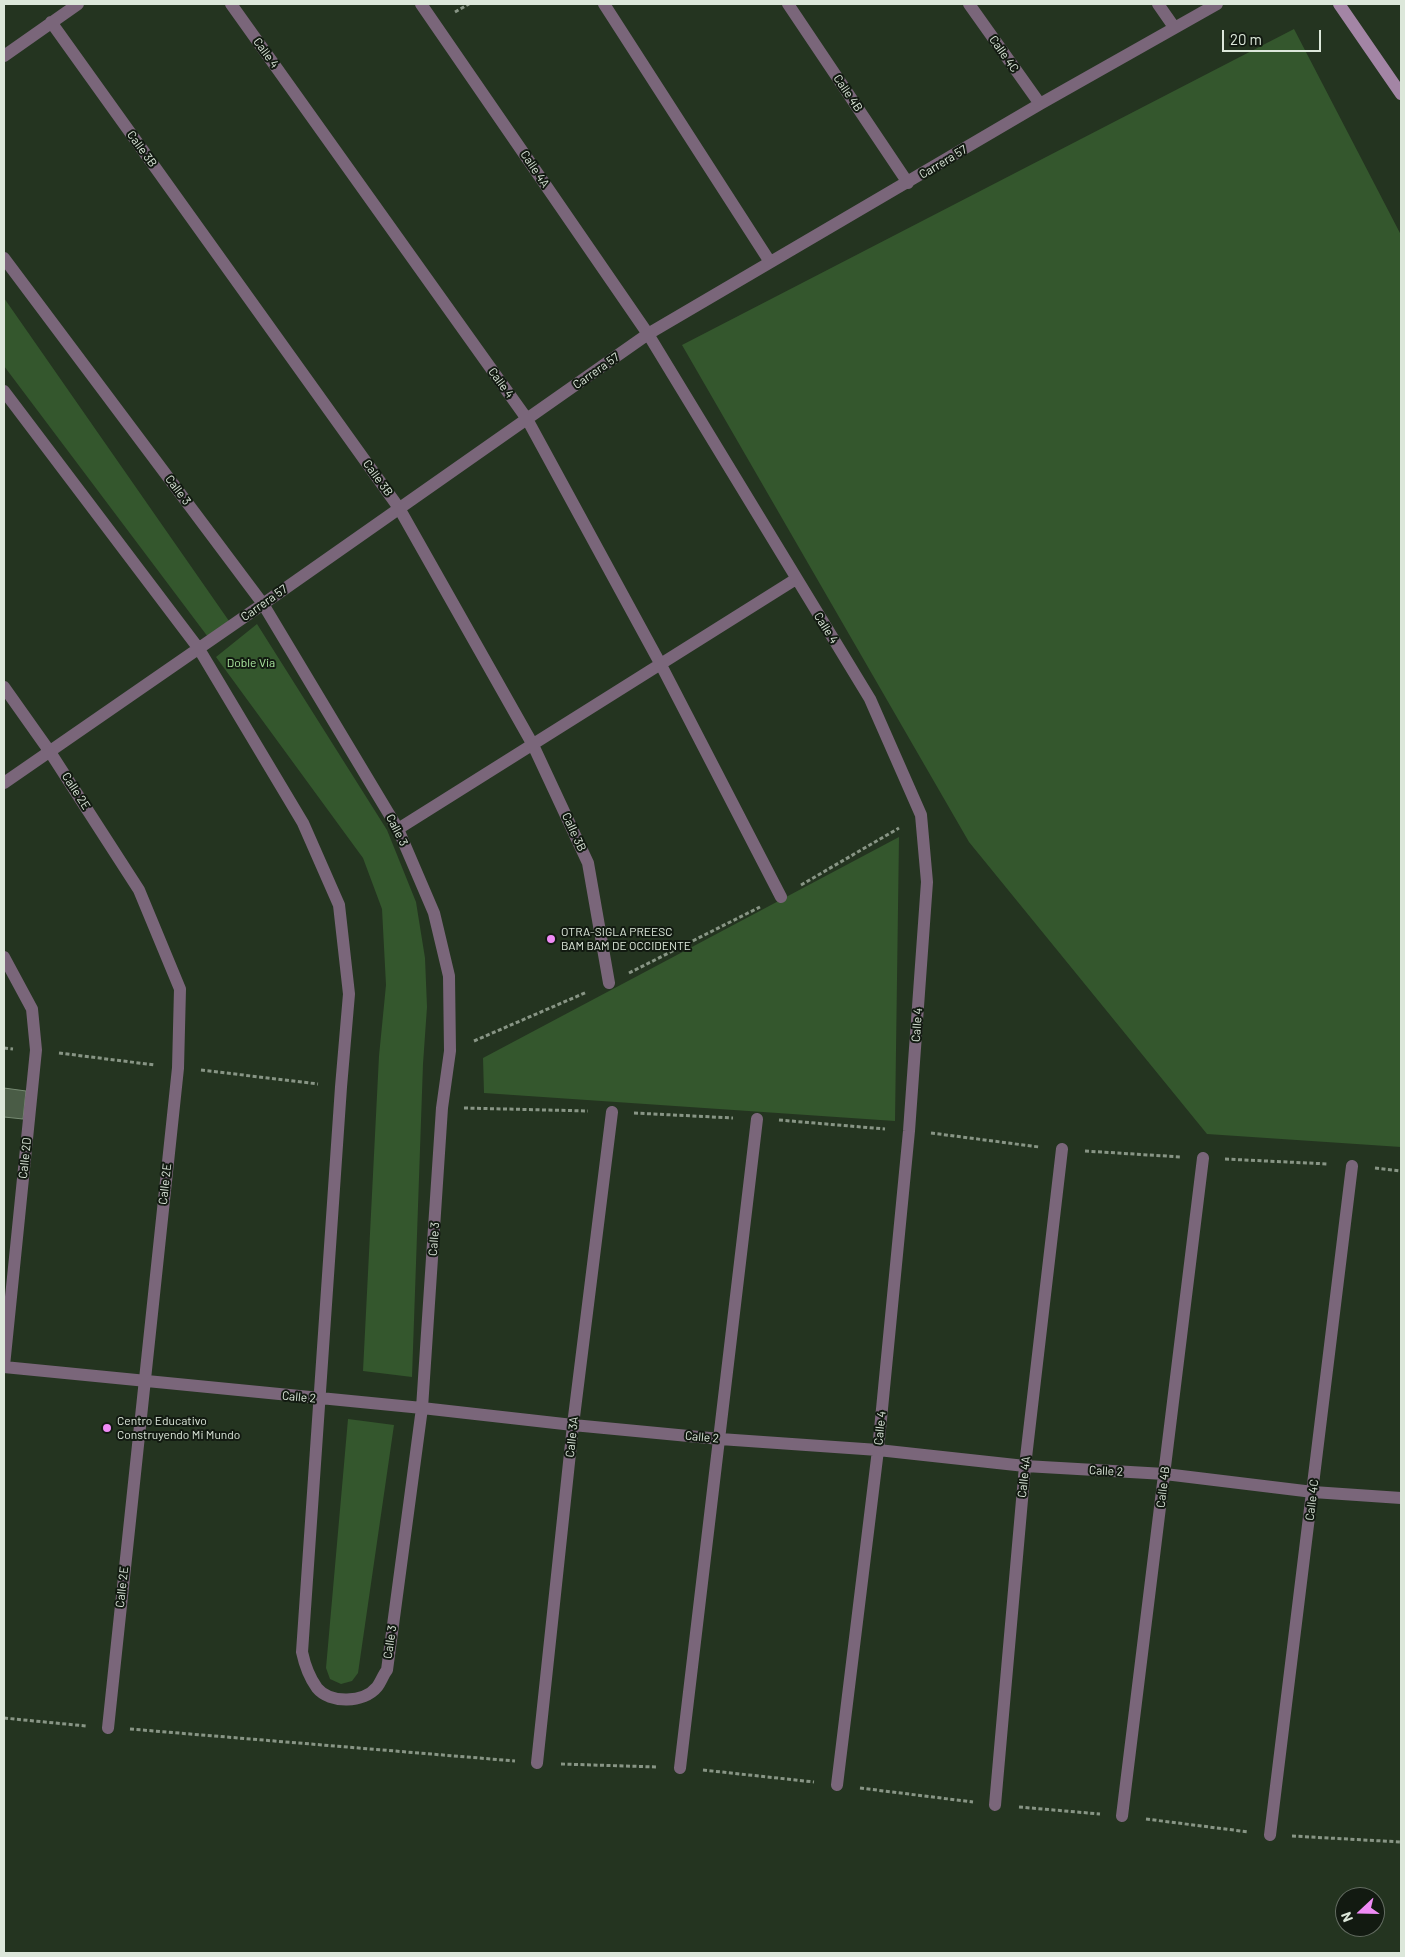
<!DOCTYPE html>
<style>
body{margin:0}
#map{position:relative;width:1405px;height:1957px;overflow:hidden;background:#243420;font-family:Barlow,sans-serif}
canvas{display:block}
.frame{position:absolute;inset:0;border:5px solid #dce7da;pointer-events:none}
.north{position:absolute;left:1335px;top:1887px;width:50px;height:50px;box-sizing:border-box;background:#121a11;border:1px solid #636c61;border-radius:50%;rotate:249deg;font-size:14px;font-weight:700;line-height:20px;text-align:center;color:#dce7da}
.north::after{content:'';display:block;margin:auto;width:18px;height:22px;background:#f08bf6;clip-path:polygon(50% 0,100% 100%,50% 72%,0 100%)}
.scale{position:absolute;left:1222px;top:30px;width:99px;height:22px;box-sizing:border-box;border:2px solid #dce7da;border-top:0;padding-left:6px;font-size:15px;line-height:18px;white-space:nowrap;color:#dce7da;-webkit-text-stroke:4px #121a11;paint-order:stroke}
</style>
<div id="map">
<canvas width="1405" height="1957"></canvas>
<div class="frame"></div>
<div class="north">N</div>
<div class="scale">20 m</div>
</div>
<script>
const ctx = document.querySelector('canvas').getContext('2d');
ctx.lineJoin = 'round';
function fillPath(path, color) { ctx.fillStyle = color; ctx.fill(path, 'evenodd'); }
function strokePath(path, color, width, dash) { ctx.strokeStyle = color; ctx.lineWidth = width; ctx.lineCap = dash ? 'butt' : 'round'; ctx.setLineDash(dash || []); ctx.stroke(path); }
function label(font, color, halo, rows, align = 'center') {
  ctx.font = font + ' Barlow,sans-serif'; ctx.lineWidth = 4; ctx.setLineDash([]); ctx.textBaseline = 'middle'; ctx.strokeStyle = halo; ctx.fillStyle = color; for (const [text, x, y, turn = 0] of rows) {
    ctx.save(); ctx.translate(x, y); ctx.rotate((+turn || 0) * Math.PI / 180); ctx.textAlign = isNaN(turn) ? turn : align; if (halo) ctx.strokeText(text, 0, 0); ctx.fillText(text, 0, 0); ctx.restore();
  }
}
const green = new Path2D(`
 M 1294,29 L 1401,235 L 1401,1147 L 1207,1134 L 969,842 L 682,345 Z
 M 4,298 L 229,621 L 208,637 L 4,366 Z
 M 257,624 L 387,830 L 416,902 L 425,958 L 427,1007 L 423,1064 L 412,1377 L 363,1371 L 379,1056 L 386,985 L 382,909 L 363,858 L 216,657 Z
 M 899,837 L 895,1121 L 484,1093 L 483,1058 Z
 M 348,1419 L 394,1425 L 358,1673 L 352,1681 L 341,1684 L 330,1679 L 326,1668 Z`);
const building = new Path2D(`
 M 4,1088 L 26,1091 L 23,1119 L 4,1117 Z`);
const path = new Path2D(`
 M 455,12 L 469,4
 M 801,885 L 899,828
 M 629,973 L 760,907
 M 474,1041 L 587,992
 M 4,1048 L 13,1049
 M 59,1053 L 155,1065
 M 201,1070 L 318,1084
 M 464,1108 L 588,1111
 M 634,1113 L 733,1118
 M 779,1120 L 885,1129
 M 931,1133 L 1039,1147
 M 1085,1151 L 1181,1157
 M 1225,1159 L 1328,1164
 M 1375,1168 L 1401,1171
 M 4,1718 L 86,1726
 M 130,1729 L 515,1761
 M 561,1764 L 657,1767
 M 703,1770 L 814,1782
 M 860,1788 L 973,1802
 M 1019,1807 L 1100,1814
 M 1146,1819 L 1249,1832
 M 1292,1836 L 1401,1842`);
const street = new Path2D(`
 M 231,4 L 527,419 L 661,665 L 781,897
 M 421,4 L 648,334 L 870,699 L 921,815 L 927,882 L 909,1131 L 878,1450 L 837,1785
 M 604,4 L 770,262
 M 788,4 L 908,183
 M 969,4 L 1040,104
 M 1158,4 L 1174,27
 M 51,22 L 399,508 L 533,745 L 588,863 L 609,983
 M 4,56 L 78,4
 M 4,258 L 263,604 L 398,829 L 434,913 L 449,976 L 450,1051 L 442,1108 L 422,1408 L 387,1670 C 383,1675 381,1682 377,1687 C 364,1703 330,1704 317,1688 C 309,1677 305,1666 302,1652 L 341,1087 L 349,994 L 339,905 L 303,823 L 199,649 L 4,391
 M 4,687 L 50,752 L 139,890 L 180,989 L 178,1068 L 108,1728
 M 4,783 L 263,604 L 648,334 L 1040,104 L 1217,4
 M 398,829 L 796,579
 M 4,957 L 32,1009 L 36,1050 L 4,1366
 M 4,1367 L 422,1408 L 573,1425 L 720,1439 L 878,1450 L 1025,1466 L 1165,1474 L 1313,1492 L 1401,1498
 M 537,1763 L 573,1425 L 612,1112
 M 680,1768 L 757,1119
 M 995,1805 L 1025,1466 L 1062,1149
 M 1122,1816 L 1203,1158
 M 1270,1835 L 1352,1166`);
const secondary = new Path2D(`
 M 1339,4 L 1401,94`);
const markers = [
 [551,939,5,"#f08bf6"],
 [107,1428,5,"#f08bf6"]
];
const streetNames = [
 ["Calle 4",266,53,54],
 ["Calle 4C",1004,54,55],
 ["Calle 4B",848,93,56],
 ["Calle 3B",142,149,54],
 ["Carrera 57",943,162,-31],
 ["Calle 4A",535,169,56],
 ["Carrera 57",596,371,-35],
 ["Calle 4",501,383,54],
 ["Calle 3B",378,478,54],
 ["Calle 3",178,490,53],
 ["Carrera 57",264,603,-35],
 ["Calle 4",826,628,58],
 ["Calle 2E",76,791,57],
 ["Calle 3",397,830,63],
 ["Calle 3B",574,832,65],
 ["Calle 4",917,1025,-86],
 ["Calle 2D",25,1158,-84],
 ["Calle 2E",165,1184,-84],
 ["Calle 3",434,1239,-86],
 ["Calle 2",299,1397,5],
 ["Calle 4",880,1428,-84],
 ["Calle 3A",572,1437,-84],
 ["Calle 2",702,1437,5],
 ["Calle 2",1106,1471,3],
 ["Calle 4A",1024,1477,-84],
 ["Calle 4B",1163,1487,-83],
 ["Calle 4C",1312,1500,-83],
 ["Calle 2E",122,1587,-84],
 ["Calle 3",390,1642,-82]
];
const parkNames = [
 ["Doble Via",251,663]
];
const poiNames = [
 ["OTRA-SIGLA PREESC",561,932],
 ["BAM BAM DE OCCIDENTE",561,946],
 ["Centro Educativo",117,1421],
 ["Construyendo Mi Mundo",117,1435]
];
fillPath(green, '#34572d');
fillPath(building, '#4a5c46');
strokePath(building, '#778b73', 1);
strokePath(path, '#889585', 3, [4, 2.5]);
strokePath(street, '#7a667a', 12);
strokePath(secondary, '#a385a5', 12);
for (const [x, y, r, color] of markers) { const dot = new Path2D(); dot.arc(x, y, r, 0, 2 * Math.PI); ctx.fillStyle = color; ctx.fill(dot); strokePath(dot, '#121a11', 2); }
label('12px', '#dce7da', '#121a11', streetNames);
label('12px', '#abe79f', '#121a11', parkNames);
label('12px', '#dce7da', '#121a11', poiNames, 'left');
</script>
